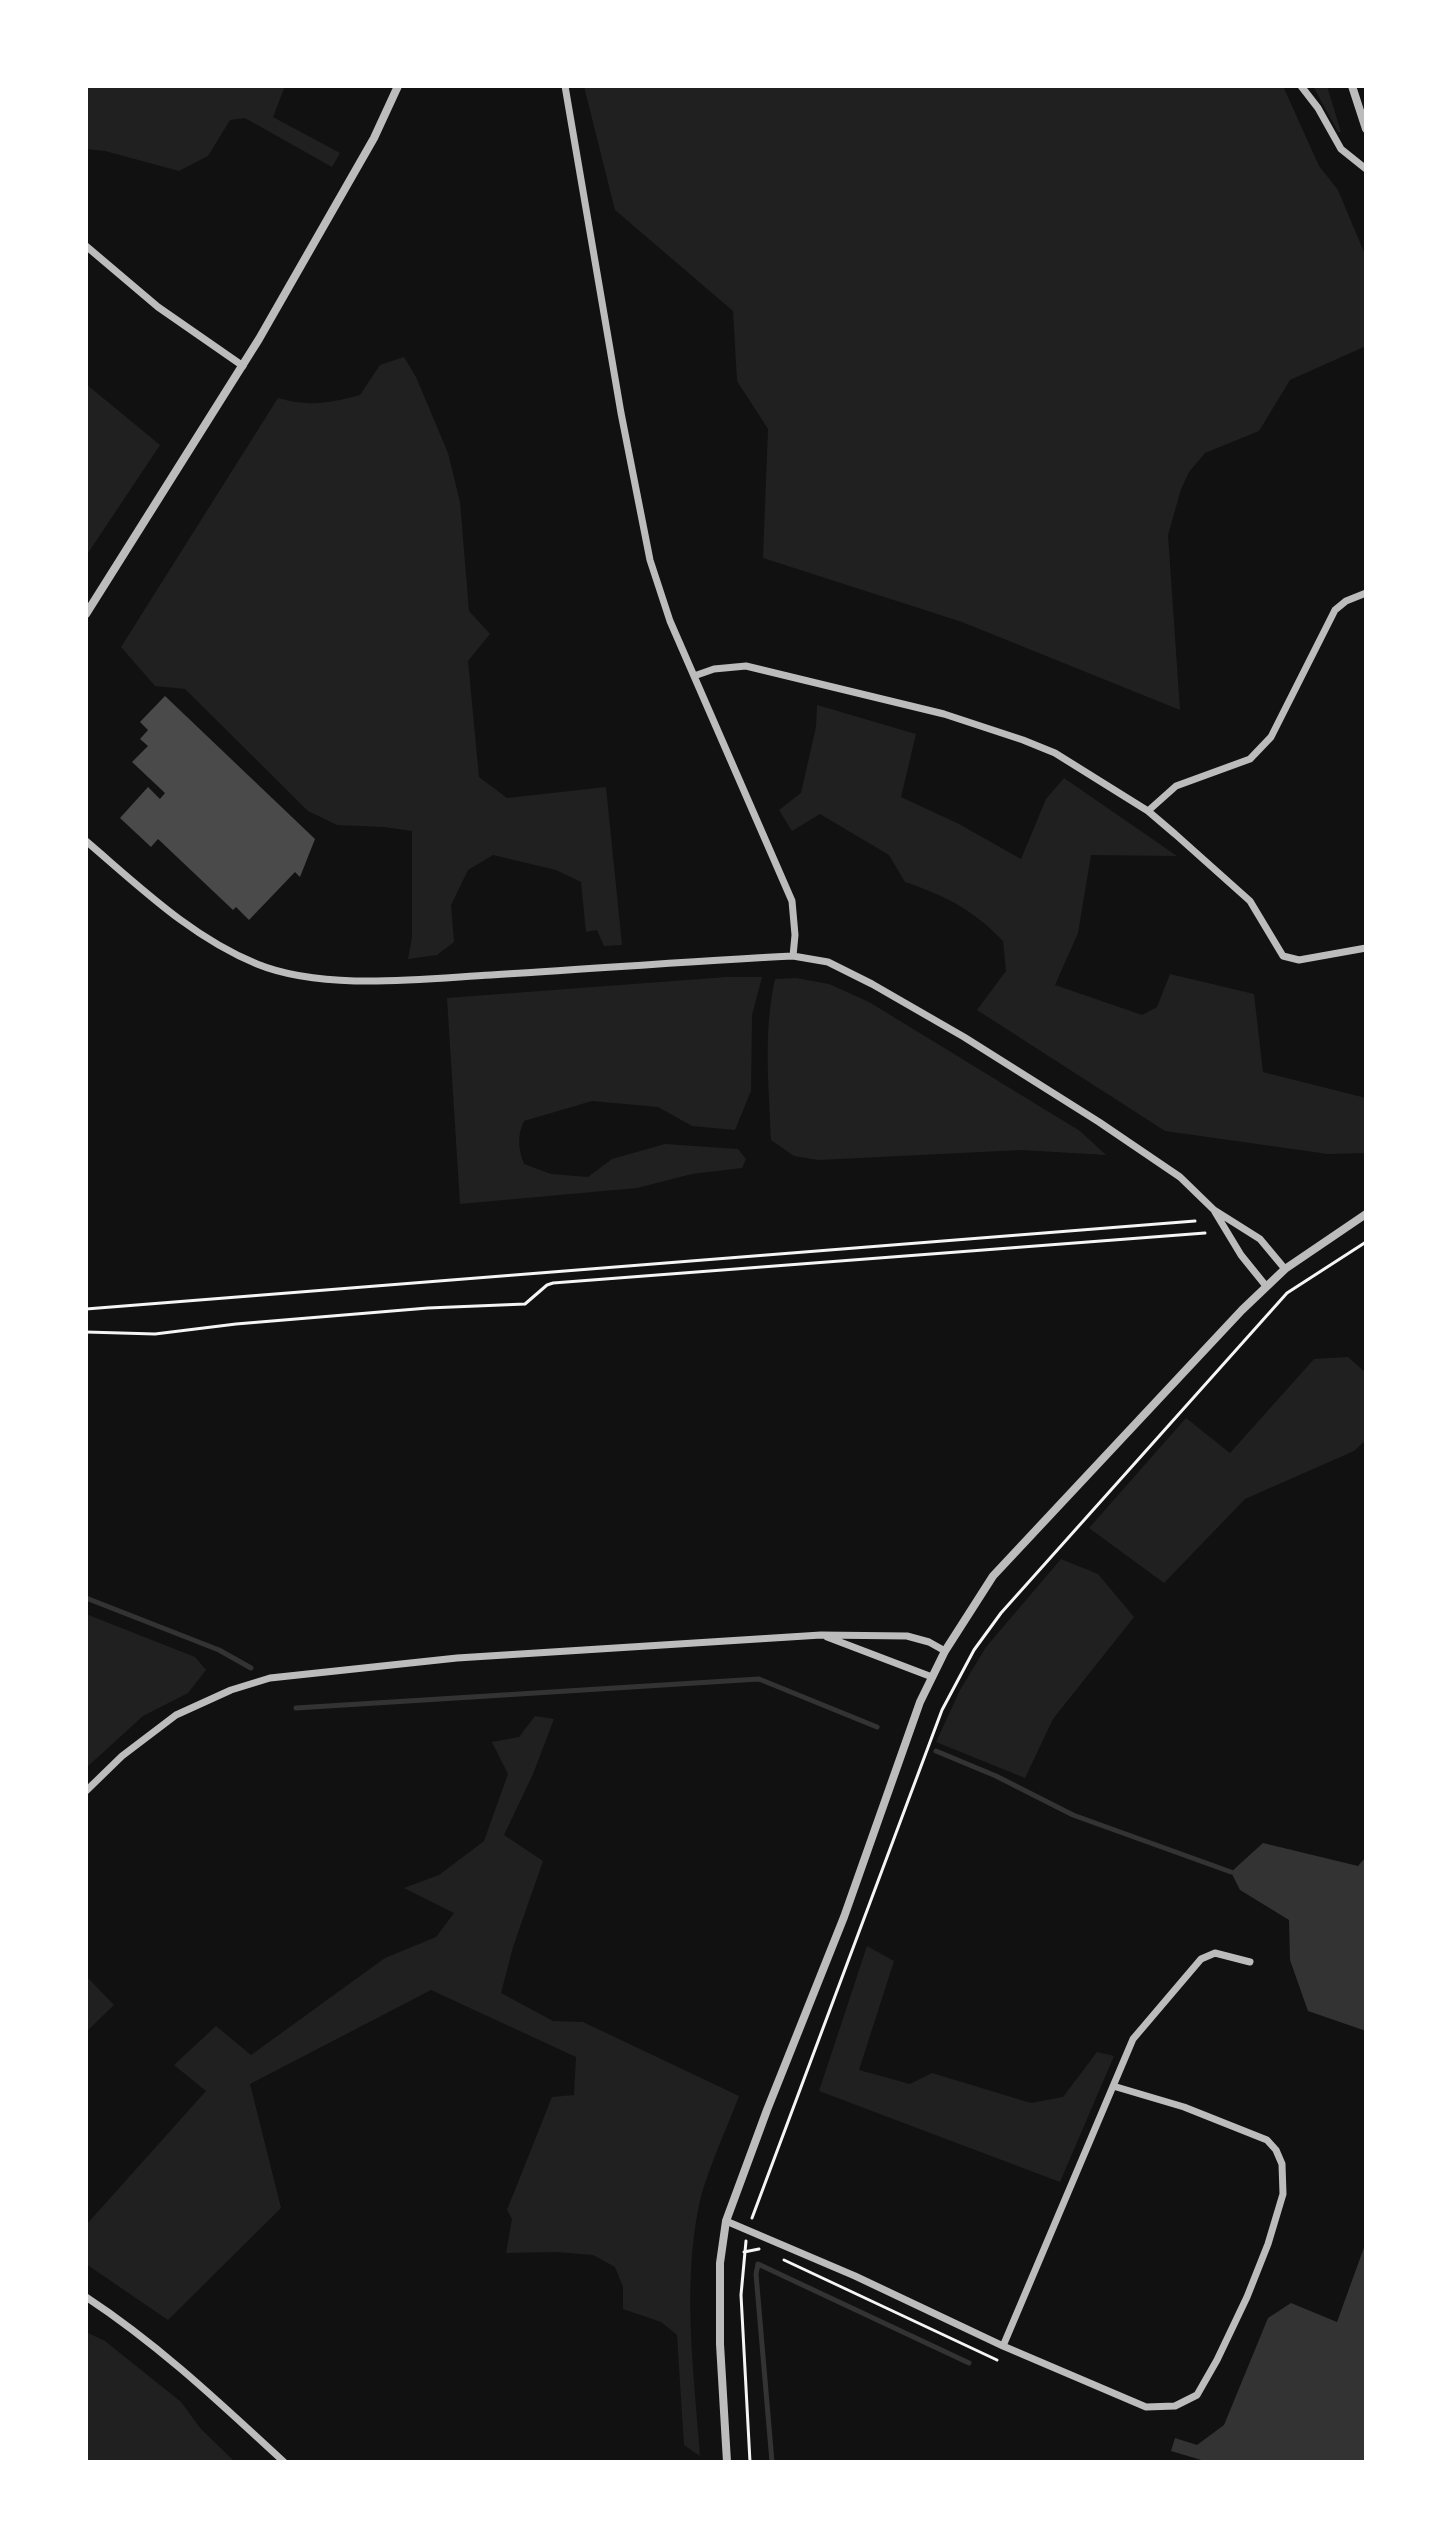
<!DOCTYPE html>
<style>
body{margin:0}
#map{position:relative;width:1452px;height:2548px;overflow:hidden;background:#111;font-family:"Source Sans 3",sans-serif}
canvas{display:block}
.frame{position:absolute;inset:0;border:88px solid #fff;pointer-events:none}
</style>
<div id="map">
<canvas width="1452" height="2548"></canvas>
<div class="frame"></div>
</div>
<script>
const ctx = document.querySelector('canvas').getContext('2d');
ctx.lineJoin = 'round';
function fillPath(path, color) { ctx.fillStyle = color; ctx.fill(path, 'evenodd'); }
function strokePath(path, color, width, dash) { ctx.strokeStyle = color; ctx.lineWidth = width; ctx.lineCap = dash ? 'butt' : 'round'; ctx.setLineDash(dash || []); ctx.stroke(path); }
const green = new Path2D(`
 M 86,86 L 285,86 L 273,117 L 340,153 L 332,167 L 245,118 L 230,120 L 208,156 L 179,171 L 105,151 L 86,149 Z
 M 584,86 L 1283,86 L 1319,166 L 1338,190 L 1366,257 L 1366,346 L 1290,380 L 1259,431 L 1205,453 L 1189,472 L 1181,489 L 1168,535 L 1180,710 L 962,622 L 763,558 L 768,429 L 737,381 L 733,311 L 615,210 Z
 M 1313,86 L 1327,86 L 1341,132 L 1338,132 Z
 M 404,357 L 416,377 L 448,453 L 460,502 L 469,611 L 490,634 L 468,661 L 479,777 L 507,798 L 606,787 L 622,945 L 604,946 L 597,930 L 586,932 L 581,882 L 556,870 L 493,855 L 468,870 L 451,905 L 454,942 L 437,955 L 408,959 L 412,938 L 412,831 L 384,827 L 337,825 L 308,811 L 185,689 L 155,686 L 121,647 L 278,398 C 308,407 331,403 360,395 L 380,365 Z
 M 86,384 L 160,445 L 86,556 Z
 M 817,705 L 916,734 L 901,797 L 959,824 L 1021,859 L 1046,799 L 1064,778 L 1177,856 L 1091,855 L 1078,933 L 1055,985 L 1142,1015 L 1157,1007 L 1170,974 L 1254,994 L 1263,1072 L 1366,1098 L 1366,1153 L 1328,1154 L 1165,1131 L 977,1010 L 1006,971 L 1003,941 C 972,909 946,896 905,882 L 889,855 L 820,814 L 792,831 L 779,810 L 801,793 L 816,727 Z
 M 727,977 L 762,977 L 752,1015 L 751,1091 L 735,1130 L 692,1126 L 658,1107 L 592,1101 L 524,1121 C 517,1136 518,1148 524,1164 L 551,1174 L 588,1177 L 612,1159 L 665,1144 L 738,1149 L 746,1159 L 742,1168 L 692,1174 L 637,1188 L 460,1204 L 447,998 Z
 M 796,978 L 829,984 L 869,1002 L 1080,1131 L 1106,1155 L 1021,1150 L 818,1160 L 794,1156 L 771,1140 C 769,1086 763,1032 775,979 Z
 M 1348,1357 L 1366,1373 L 1366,1440 L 1354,1451 L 1245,1499 L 1164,1583 L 1089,1528 L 1186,1418 L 1230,1453 L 1314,1359 Z
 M 1061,1559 L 1098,1574 L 1134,1617 L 1053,1719 L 1025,1778 L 936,1742 L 960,1690 L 986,1647 Z
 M 86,1614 L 195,1657 L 206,1670 L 188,1693 L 143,1716 L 86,1768 Z
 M 535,1716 L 554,1719 L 533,1774 L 504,1835 L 543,1861 L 513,1947 L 501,1993 L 553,2021 L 583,2022 L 739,2096 C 727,2128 706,2173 699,2205 C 682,2288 694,2374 700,2456 L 684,2445 L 677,2335 L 661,2322 L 623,2309 L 623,2287 L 615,2267 L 593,2255 L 556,2252 L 506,2253 L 512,2219 L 507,2210 L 552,2097 L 574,2095 L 576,2057 L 431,1990 L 250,2084 L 281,2208 L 168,2320 L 86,2264 L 86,2225 L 206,2091 L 174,2065 L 216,2026 L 251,2055 L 385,1958 L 436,1937 L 454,1913 L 404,1888 L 439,1875 L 484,1841 L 508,1774 L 492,1742 L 519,1737 Z
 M 867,1946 L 894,1961 L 859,2070 L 910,2084 L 932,2073 L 1031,2103 L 1063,2097 L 1097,2052 L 1114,2056 L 1060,2182 L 819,2091 Z
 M 86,1976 L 114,2005 L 86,2032 Z
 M 86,2332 L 105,2341 L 181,2402 L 201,2429 L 235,2462 L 86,2462 Z`);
const water = new Path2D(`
 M 1263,1843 L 1358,1866 L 1366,1857 L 1366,2031 L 1308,2011 L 1290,1960 L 1289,1920 L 1240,1890 L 1231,1872 Z
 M 1366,2242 L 1366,2462 L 1208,2462 L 1171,2451 L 1175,2438 L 1197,2445 L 1224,2425 L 1268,2318 L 1291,2303 L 1337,2322 Z`);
const stream = new Path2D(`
 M 86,1598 L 219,1650 L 251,1668
 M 296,1708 L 759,1679 L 877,1727
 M 936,1751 L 996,1776 L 1073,1815 L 1231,1872
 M 772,2462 L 756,2274 L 758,2264 L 969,2363`);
const building = new Path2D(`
 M 165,696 L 315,839 L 300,877 L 295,872 L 249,920 L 236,907 L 233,910 L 158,839 L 151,847 L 120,818 L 148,787 L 160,799 L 165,793 L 132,762 L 148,746 L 140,739 L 148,730 L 140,722 Z`);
const path = new Path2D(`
 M 86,1309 L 1195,1221
 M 86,1332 L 155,1334 L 236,1324 L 428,1308 L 525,1304 L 547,1285 L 553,1283 L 1205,1233
 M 752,2218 L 942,1710 L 974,1650 L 1001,1613 L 1287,1293 L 1366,1242
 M 746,2241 L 741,2295 L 750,2462
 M 744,2252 L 759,2249
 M 784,2260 L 997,2360`);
const minor = new Path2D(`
 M 565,86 L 621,413 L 650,560 L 670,621 L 792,901 L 795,935 L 793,956
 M 1301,86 L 1318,108 L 1341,149 L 1366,169
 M 86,246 L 158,307 L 243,366
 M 694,676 L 714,669 L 746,666 L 944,714 L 1023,740 L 1055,753 L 1148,811 L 1175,834 L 1250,901 L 1283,956 L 1299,960 L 1366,948
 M 1148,811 L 1176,786 L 1250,759 L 1271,737 L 1335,610 L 1346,601 L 1366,593
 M 86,841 C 140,887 191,937 257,964 C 323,991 421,979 491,975 C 592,969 692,961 793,956 L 828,962 L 872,984 L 964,1037 L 1099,1122 L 1180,1177 L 1214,1210 L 1260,1239 L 1285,1269
 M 1215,1212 L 1241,1255 L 1266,1286
 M 827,1637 L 932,1677
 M 86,1791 L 122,1756 L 176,1715 L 231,1690 L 270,1678 L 457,1658 L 821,1635 L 907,1636 L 929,1642 L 945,1651
 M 726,2221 L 855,2276 L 1003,2346 L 1146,2407 L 1175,2406 L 1197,2395 L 1217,2360 L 1247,2297 L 1268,2244 L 1283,2194 L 1282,2164 L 1276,2150 L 1267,2140 L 1184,2107 L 1113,2086
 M 86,2297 C 159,2345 220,2403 284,2462
 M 1003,2346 L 1133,2039 L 1201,1959 L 1215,1953 L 1250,1962`);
const tertiary = new Path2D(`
 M 1352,86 L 1366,129
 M 86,614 L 259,339 L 374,138 L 398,86
 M 727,2462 L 720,2344 L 720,2263 L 726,2221 L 767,2110 L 844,1917 L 920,1702 L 945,1651 L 993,1576 L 1242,1310 L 1285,1269 L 1366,1214`);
fillPath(green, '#202020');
fillPath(water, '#333');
strokePath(stream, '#333', 5);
fillPath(building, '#4a4a4a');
strokePath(path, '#f5f5f5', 3);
strokePath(minor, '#bcbcbc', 7);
strokePath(tertiary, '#bcbcbc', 8);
</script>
